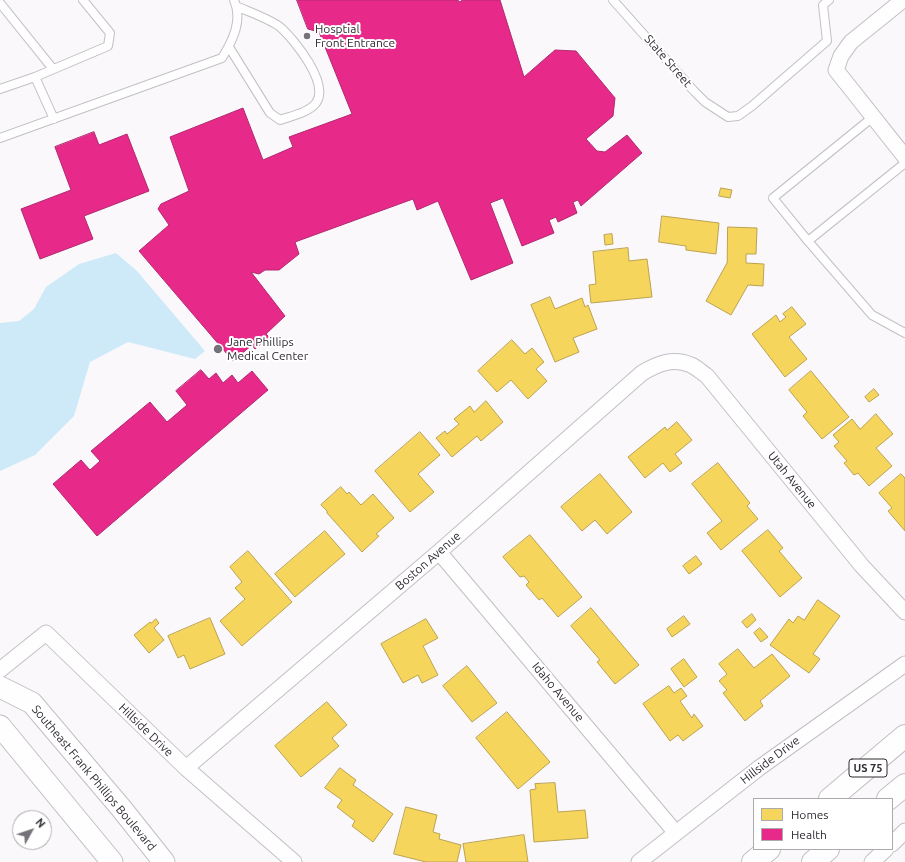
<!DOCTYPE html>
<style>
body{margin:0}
#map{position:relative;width:905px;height:862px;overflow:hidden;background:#faf8fb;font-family:Ubuntu,sans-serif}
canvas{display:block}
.legend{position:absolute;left:753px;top:798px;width:140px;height:52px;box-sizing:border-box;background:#fff;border:1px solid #acaaad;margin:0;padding:5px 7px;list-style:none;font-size:12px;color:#302a33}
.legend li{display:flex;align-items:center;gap:8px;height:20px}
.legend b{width:20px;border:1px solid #acaaad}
.north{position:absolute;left:12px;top:810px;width:40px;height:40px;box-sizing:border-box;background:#fff;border:1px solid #acaaad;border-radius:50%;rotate:50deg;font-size:11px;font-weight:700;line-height:16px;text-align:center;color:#302a33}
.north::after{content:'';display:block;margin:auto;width:14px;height:18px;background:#777279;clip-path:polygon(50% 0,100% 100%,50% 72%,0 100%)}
</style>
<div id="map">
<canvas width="905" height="862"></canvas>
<ul class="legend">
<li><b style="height:11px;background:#f6d55c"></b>Homes</li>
<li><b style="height:11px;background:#e7298a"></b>Health</li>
</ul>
<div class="north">N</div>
</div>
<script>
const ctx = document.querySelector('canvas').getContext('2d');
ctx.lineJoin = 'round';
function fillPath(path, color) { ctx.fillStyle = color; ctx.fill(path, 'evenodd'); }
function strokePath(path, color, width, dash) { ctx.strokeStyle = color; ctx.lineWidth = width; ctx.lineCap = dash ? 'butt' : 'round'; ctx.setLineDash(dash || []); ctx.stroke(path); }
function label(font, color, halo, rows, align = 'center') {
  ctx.font = font + ' Ubuntu,sans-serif'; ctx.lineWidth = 4; ctx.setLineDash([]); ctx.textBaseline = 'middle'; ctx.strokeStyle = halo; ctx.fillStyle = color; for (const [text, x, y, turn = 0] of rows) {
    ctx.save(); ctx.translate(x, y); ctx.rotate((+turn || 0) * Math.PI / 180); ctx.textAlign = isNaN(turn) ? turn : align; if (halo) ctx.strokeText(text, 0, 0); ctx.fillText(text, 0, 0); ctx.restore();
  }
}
const water = new Path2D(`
 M 116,253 L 137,271 L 205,351 L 195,359 L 128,342 L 90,362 L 74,416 L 35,455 L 0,471 L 0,323 L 19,321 L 34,309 L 46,287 L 79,264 Z`);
const homes = new Path2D(`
 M 721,188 L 732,190 L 730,198 L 719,196 Z
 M 662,216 L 719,223 L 716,254 L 686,250 L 686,246 L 659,242 Z
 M 728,227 L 757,228 L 756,254 L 746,254 L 746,263 L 764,264 L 763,286 L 748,285 L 731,315 L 706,301 L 727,263 Z
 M 612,234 L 613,244 L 605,245 L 604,235 Z
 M 628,248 L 629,261 L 647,259 L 652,297 L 591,303 L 589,285 L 596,284 L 593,252 Z
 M 550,297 L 555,309 L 582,298 L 585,307 L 588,305 L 597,329 L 573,338 L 579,352 L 555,362 L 531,305 Z
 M 792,307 L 806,324 L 789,337 L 807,359 L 785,377 L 752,334 L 776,315 L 780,322 L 786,317 L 783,314 Z
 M 512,340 L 525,354 L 532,348 L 544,362 L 536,369 L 547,381 L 528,399 L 511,380 L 497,392 L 478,371 Z
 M 811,371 L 849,417 L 822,439 L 803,416 L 807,412 L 789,390 Z
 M 874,389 L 879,395 L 869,402 L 865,397 Z
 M 486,401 L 503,422 L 481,441 L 477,436 L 452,457 L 436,438 L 445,431 L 447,434 L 459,424 L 454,419 L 470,406 L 474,412 Z
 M 876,414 L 893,434 L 876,448 L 892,466 L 869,486 L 858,473 L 854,475 L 844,463 L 847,461 L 834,446 L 839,442 L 833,435 L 852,419 L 860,429 Z
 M 677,422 L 692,440 L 675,454 L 682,463 L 670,472 L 663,463 L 645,478 L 628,457 L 665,427 L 667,430 Z
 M 420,432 L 440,455 L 418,474 L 434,492 L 410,512 L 375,471 Z
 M 718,463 L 750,503 L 747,506 L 758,519 L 721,550 L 707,533 L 722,521 L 692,484 Z
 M 600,474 L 632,512 L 607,534 L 595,520 L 582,531 L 561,507 Z
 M 901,474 L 905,478 L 905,531 L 888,511 L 892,508 L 879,493 Z
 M 341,487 L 347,494 L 349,492 L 361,505 L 373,494 L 394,518 L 376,534 L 379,536 L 362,552 L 327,513 L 327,511 L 321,505 Z
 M 768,530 L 783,548 L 779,551 L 802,578 L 780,597 L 742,551 Z
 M 325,531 L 345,554 L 295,597 L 275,574 Z
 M 530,535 L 582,597 L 558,617 L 542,598 L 539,600 L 526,585 L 529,582 L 524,576 L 520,577 L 503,557 Z
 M 248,551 L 292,602 L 242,646 L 220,621 L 245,599 L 235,588 L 242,582 L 230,567 Z
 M 696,556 L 702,564 L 689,574 L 683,566 Z
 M 818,600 L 840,616 L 813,654 L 820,659 L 809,673 L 770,645 L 789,619 L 793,623 L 798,616 L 804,620 Z
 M 591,608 L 639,665 L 615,684 L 597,662 L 600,660 L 571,626 Z
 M 752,614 L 756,620 L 747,628 L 742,622 Z
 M 684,616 L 690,624 L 672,637 L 667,629 Z
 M 210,618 L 225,654 L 190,669 L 184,655 L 178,658 L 168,636 Z
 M 156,619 L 159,623 L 154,628 L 164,640 L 149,653 L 134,635 L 150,622 L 151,623 Z
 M 426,619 L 438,638 L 423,646 L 438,675 L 422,683 L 418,675 L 403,683 L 381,644 Z
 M 760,628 L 768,637 L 761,642 L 754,633 Z
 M 738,649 L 754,668 L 772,654 L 790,676 L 760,701 L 763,706 L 745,721 L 723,693 L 727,690 L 719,681 L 727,674 L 719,664 Z
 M 684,659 L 697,677 L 684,687 L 671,669 Z
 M 467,666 L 497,703 L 472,722 L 443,686 Z
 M 669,686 L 674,693 L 681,688 L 687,696 L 680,701 L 692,718 L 694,714 L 703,726 L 683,741 L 678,735 L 670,741 L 643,704 Z
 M 327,702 L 347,725 L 332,738 L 339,746 L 301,777 L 275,746 Z
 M 507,712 L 550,762 L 518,789 L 476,738 Z
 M 340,768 L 356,780 L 353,785 L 393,814 L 373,842 L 352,826 L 355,821 L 337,807 L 342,800 L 325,788 Z
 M 555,783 L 558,812 L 585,810 L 588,838 L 534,842 L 530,790 L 536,789 L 535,784 Z
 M 406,807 L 437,815 L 433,832 L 440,834 L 439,839 L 461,845 L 457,862 L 426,862 L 394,854 Z
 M 524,835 L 528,862 L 466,862 L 463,844 Z`);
const health = new Path2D(`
 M 297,0 L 458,0 L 459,2 L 463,0 L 500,0 L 524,77 L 555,50 L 576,51 L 615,98 L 613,116 L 586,139 L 597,151 L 605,152 L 627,135 L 642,153 L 581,206 L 578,200 L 573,202 L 577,213 L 558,222 L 556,217 L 549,220 L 554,233 L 522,246 L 503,198 L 490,203 L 513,263 L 471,280 L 438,201 L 417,210 L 413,199 L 295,242 L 299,254 L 279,270 L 265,270 L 259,274 L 251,272 L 285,316 L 266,334 L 269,337 L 255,349 L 252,345 L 233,361 L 139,251 L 169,225 L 158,209 L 161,204 L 189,191 L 170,137 L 243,108 L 263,160 L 293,147 L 289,137 L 352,114 L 319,32 L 308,29 Z
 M 94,132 L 99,145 L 127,134 L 149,191 L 84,216 L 93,239 L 40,259 L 21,209 L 71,190 L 55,147 Z
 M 201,370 L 209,379 L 216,373 L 223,383 L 232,375 L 238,383 L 252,371 L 268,390 L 97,536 L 53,484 L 81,460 L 90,470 L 100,461 L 91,451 L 150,402 L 167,422 L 187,405 L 176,391 Z`);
const lane = new Path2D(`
 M 613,0 L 694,91 L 705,102 L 728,117 L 738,116 L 752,106 L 827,41 L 823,5 L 829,0
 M 0,3 L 53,69
 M 229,47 L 270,113 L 280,120 C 291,116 308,113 316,103 C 330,84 295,40 280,27 C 272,20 247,11 236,6
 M 35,77 L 108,46 L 110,33 L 83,0
 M 0,89 L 35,77 L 54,119
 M 873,117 L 773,198 L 808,241 L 872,315 L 905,333
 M 0,138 L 222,58 C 233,40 243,20 234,0
 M 808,241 L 905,163`);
const street = new Path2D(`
 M 903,0 L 851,42 L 841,56 L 836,70 L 905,157
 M 439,552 L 676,833
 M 0,670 L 46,633 L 186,768 L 294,862
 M 186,768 L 439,552 L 642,373 C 657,364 673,357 691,365 C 696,367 701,372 707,376 L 862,566 L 905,612
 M 892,844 L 905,831
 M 639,862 L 759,768 L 905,664
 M 872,862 L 886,849`);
const secondary = new Path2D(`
 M 0,687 L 32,703 L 121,808 L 164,862
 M 0,726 L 112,862`);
const highway = new Path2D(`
 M 830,799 L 905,736
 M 888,799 L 905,785
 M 753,862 L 769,849
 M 813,862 L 828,849`);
const markers = [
 [307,36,4,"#777279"],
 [218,349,5,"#777279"]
];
const shields = [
 [868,768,38]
];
const shieldNames = [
 ["US 75",868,768]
];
const poiNames = [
 ["Hosptial",315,29],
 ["Front Entrance",315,43],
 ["Jane Phillips",227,342],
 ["Medical Center",227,356]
];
const streetNames = [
 ["State Street",668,61,49],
 ["Utah Avenue",792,480,51],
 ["Boston Avenue",428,561,-41],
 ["Idaho Avenue",558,692,50],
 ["Hillside Drive",146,730,44],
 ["Hillside Drive",770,760,-37],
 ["Southeast Frank Phillips Boulevard",94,778,50]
];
fillPath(water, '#ceeaf8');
fillPath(homes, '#f6d55c');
strokePath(homes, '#bba250', 1);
fillPath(health, '#e7298a');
strokePath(health, '#b02970', 1);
strokePath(lane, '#c3bfc5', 10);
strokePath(street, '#c3bfc5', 17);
strokePath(secondary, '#c3bfc5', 23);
strokePath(highway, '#c3bfc5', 24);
strokePath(lane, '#fefefe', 8);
strokePath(street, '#fefefe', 15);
strokePath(secondary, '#fefefe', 21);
strokePath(highway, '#fefefe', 22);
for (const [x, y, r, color] of markers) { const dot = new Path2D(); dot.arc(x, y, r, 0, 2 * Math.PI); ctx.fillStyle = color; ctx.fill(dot); strokePath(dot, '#fff', 1.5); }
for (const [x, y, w] of shields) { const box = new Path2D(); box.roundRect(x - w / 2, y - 9, w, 18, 3); ctx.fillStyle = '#fff'; ctx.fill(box); strokePath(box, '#302a33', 1); }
label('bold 11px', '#302a33', null, shieldNames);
label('12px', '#302a33', '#fff', poiNames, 'left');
label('12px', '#302a33', '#fff', streetNames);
</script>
